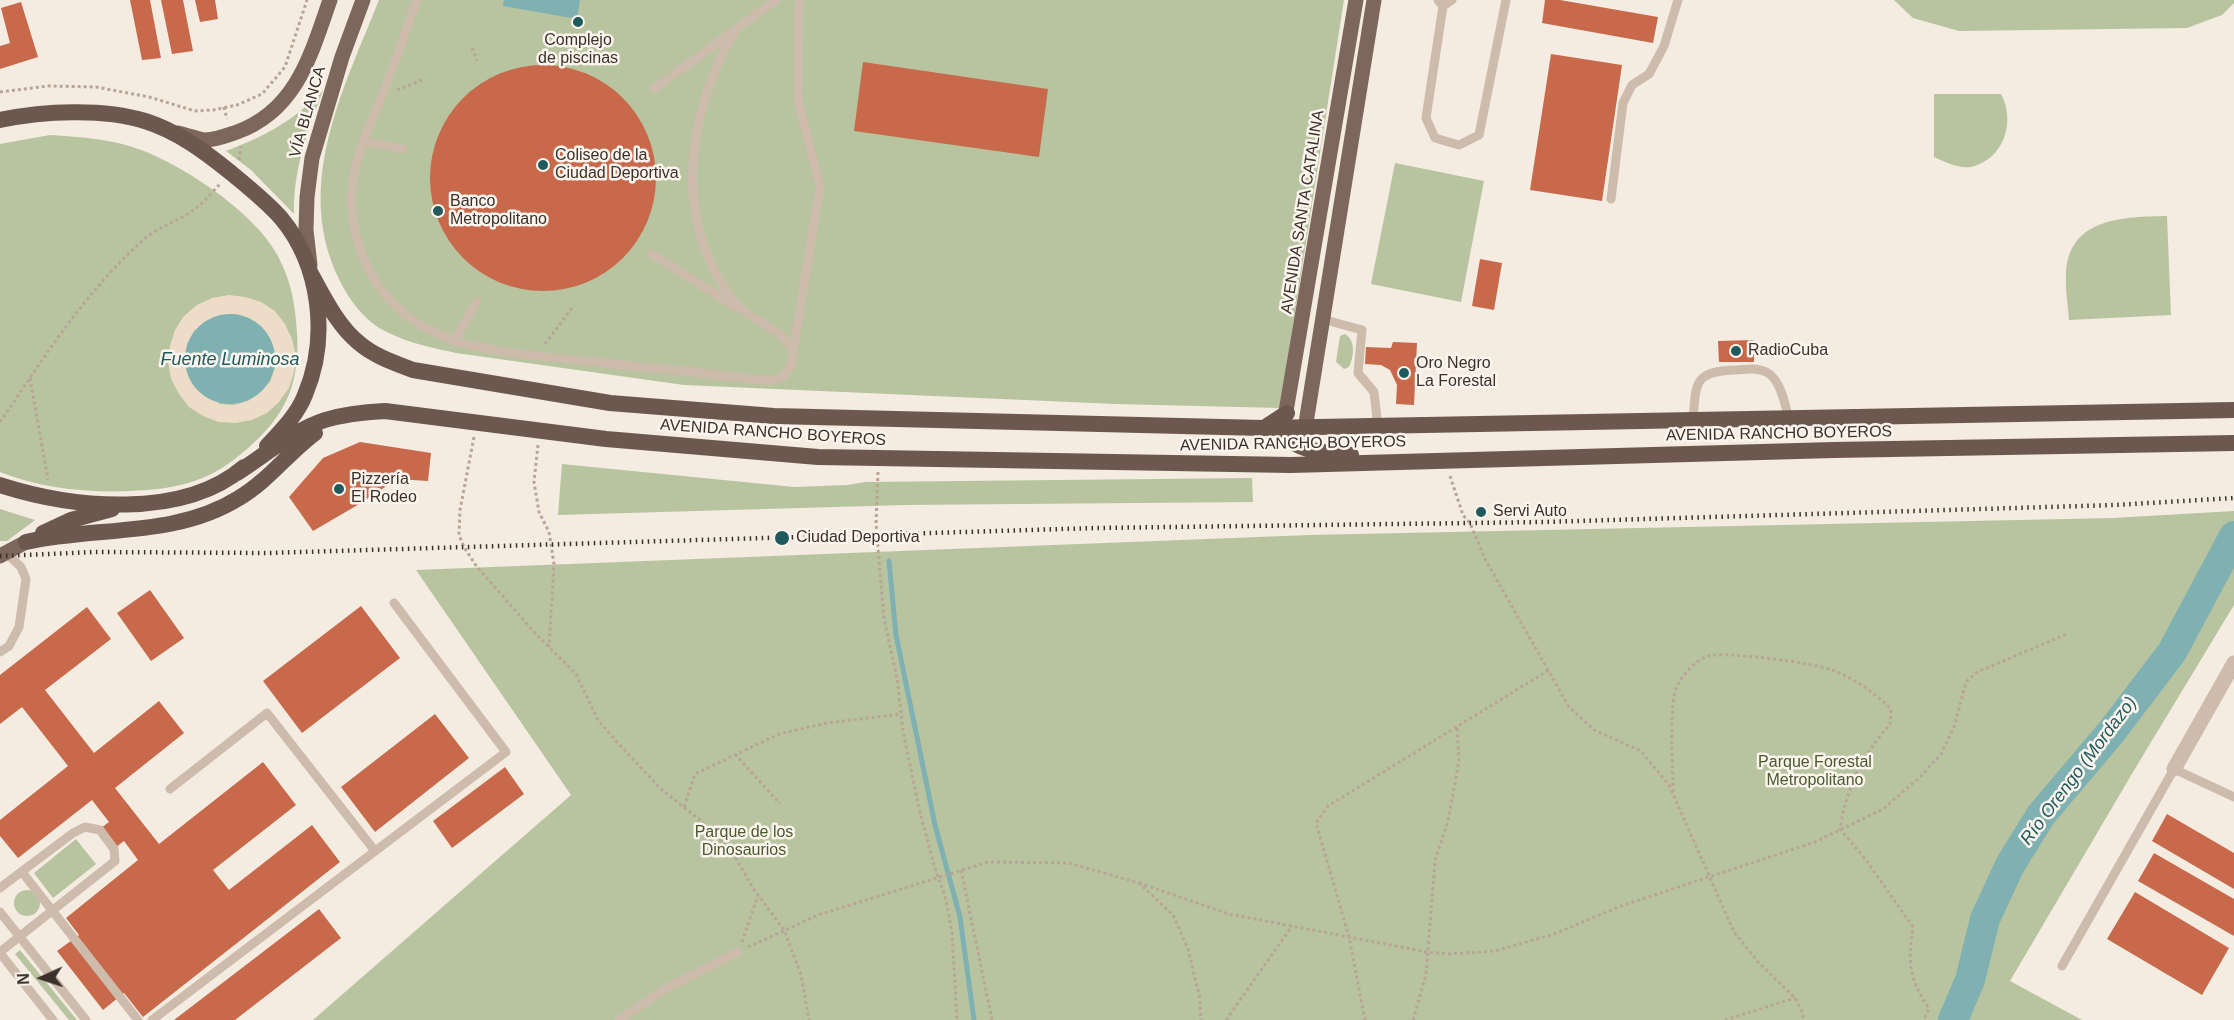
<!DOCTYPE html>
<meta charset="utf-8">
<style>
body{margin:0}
#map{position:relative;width:2234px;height:1020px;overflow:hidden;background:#f4ebe1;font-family:Helvetica,sans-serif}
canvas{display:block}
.north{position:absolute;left:12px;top:948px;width:60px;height:60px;-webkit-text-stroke:4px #fbf5ee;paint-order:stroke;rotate:267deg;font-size:16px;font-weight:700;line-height:24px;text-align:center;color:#3b302b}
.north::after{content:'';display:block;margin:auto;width:21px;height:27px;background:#3b302b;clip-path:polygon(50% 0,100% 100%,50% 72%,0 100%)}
</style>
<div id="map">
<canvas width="2234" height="1020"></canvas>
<div class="north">N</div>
</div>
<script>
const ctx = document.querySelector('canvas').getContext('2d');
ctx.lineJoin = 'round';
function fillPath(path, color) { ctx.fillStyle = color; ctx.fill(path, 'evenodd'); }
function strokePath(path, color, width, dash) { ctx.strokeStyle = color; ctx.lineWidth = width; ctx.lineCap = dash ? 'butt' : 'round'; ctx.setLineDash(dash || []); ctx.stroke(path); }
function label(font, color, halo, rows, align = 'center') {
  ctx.font = font + ' Helvetica,sans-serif'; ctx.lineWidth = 5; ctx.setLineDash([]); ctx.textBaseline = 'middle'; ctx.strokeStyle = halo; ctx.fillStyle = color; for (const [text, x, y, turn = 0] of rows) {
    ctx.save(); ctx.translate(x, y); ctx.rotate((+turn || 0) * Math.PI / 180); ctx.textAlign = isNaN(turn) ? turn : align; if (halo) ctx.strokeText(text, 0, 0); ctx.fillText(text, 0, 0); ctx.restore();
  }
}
const green = new Path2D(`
 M 379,0 L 1344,0 L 1280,408 L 1116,404 L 684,385 L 456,353 C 433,348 408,343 387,332 C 365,322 349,300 339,279 C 293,185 344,88 379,0 Z
 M 1894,0 L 2234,0 L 2234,3 L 2222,15 L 2187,28 L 1959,31 L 1913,18 Z
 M 323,90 C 308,131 293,169 294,214 L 251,170 L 226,151 C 265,136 294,121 323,90 Z
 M 1934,94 L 2001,94 C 2016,122 2004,159 1971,167 C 1959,169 1945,162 1934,157 Z
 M 50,135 C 81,137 114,139 144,151 C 184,167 238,203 265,237 C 284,260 294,291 296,321 C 302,377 290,412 247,449 C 232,462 215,474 197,480 C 176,488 152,490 130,491 C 88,493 39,488 0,472 L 0,144 Z
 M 1395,163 L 1484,181 L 1461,302 L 1371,284 Z
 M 2167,216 L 2171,315 L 2069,320 C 2068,305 2065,289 2066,273 C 2069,217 2125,217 2167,216 Z
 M 1345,334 C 1356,340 1354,357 1349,367 L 1344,369 L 1336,362 L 1340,336 Z
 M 562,464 L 794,487 L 847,485 L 865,482 L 1252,478 L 1253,502 L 904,505 L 558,515 Z
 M 0,509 L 35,520 L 7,541 L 0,541 Z
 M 2234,511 L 2234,605 L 2136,767 L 2010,981 L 2082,1020 L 313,1020 L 571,795 L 416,570 L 1309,535 L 2113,518 Z
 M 76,839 L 96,864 L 53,898 L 34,873 Z
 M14 903a13 13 0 1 1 26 0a13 13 0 1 1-26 0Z
 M 20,950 L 77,1020 L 69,1020 L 15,954 Z`);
const plaza = new Path2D(`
 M 229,295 L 245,297 L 261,302 L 275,311 L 285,324 L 292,339 L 296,356 L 294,372 L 289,388 L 279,402 L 267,413 L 252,420 L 235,423 L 219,422 L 203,416 L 189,407 L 179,394 L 171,379 L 168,362 L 170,346 L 175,330 L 184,316 L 197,305 L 212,298 ZM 235,314 L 249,318 L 262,327 L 275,353 L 275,368 L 270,382 L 248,401 L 234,405 L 219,404 L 187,344 L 194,331 L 206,321 Z`);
const water = new Path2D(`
 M 504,0 L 580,0 L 577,19 L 503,6 Z
 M185 359a45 45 0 1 1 90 0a45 45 0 1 1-90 0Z`);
const stream = new Path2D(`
 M 889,561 L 896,635 L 935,825 L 960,917 L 974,1020`);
const river = new Path2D(`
 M 1953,1020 L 1970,980 L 1985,919 L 2010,865 L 2041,815 L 2112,731 L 2172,652 L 2234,536`);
const building = new Path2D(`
 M 130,0 L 150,0 L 161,58 L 142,60 Z
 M 161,0 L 183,0 L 193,51 L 172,54 Z
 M 195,0 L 215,0 L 218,19 L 200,22 Z
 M 1545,0 L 1560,0 L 1658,17 L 1653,43 L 1542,23 Z
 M 21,2 L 38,57 L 0,69 L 0,46 L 10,43 L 1,8 Z
 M 1551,54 L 1622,65 L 1602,201 L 1530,190 Z
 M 863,62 L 1048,89 L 1039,157 L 854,131 Z
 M430 178a113 113 0 1 1 226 0a113 113 0 1 1-226 0Z
 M 1480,259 L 1502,263 L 1494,310 L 1472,306 Z
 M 1754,340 L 1754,362 L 1719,362 L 1718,341 Z
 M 1393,342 L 1417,343 L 1414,405 L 1396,404 L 1397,385 L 1390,370 L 1381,365 L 1365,364 L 1366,347 L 1391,348 Z
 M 360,442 L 431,453 L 428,481 L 397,479 L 361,503 L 313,531 L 289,497 L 323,458 Z
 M 150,590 L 184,638 L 151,661 L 117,613 Z
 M 361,606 L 400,658 L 302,733 L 263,681 Z
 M 87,607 L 111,639 L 45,690 L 94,753 L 159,701 L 184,733 L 115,788 L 159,844 L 263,762 L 296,805 L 213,870 L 229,890 L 312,825 L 340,862 L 143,1017 L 124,993 L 103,1010 L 57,951 L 79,935 L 66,918 L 138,860 L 124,841 L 112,850 L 97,831 L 109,822 L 92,800 L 18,858 L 0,836 L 0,820 L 68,766 L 22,707 L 0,724 L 0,675 Z
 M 435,714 L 469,758 L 375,832 L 341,787 Z
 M 505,767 L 524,794 L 452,848 L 433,821 Z
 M 2167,814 L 2234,853 L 2234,889 L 2152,841 Z
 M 2154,853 L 2234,899 L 2234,936 L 2138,881 Z
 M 2135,892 L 2229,948 L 2202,995 L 2107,939 Z
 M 319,909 L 341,938 L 235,1020 L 174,1020 Z`);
const path = new Path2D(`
 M 472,48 L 477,61
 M 397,90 L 422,80
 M 0,92 L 48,86 L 96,87 L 149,97 L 195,111 L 213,110 L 237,105 L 262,94 L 285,67 L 307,0
 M 224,107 L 227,119
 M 239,160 L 241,146
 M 545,344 L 572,308
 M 30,378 L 48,480
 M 0,422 C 43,359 85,292 142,241 C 160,225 185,219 201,204 C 208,198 214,190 220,184
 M 474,437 L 460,510 L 459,535 L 464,547 L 477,567 L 536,634 L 576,674 L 598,720 L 616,741 L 660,788 L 711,829 L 733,854 L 753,888 L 784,930 L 801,975 L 809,1020
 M 538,445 L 534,482 L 539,512 L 549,532 L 554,564 L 549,647
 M 878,472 L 876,524 L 884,619 L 897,678 L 903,731 L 919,808 L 934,865 L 946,900 L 952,933 L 957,1020
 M 1450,476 L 1463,515 L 1470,523 L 1485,559 L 1569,707 L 1594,730 L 1641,751 L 1669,785 L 1734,932 L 1759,963 L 1795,998 L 1803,1013 L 1803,1020
 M 735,754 L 780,804
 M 1673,792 C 1673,769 1668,700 1678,684 C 1685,673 1695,660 1708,656 C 1728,651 1815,663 1835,671 C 1855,679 1876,694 1891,709 L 1890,725 C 1862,754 1846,789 1840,829 L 1866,860 L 1913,927 C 1908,961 1908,979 1929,1008 L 1924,1020
 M 684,807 L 695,774 L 779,734 L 827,723 L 901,714
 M 961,870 L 992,1020
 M 1139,883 L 1229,914 L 1427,952 L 1447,954 L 1495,951 L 1554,934 L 1621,906 L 1815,842 L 1883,809 L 1920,777 L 1941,754 L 1954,727 L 1966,682 L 1977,672 L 2067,634
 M 742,942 L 758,895
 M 748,947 L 818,915 L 988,862 L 1069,863 L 1139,883 L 1173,915 L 1188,949 L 1200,999 L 1201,1020
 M 1226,1020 L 1292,926
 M 1365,1020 L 1349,937 L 1316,823 L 1328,806 L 1549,670
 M 1413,1020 L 1426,975 L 1435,861 L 1448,821 L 1459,761 L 1457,727
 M 1725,1020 L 1795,998`);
const service = new Path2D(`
 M 417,0 C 405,33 394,66 381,98 C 369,128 355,156 352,189 C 350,217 357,246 370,272 C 414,355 514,352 595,362 C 628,366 661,369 694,372 C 720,375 745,380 771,380 L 783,377 L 791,366 L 820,187 L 798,100 L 799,0
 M 1438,0 L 1443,6 L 1452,0
 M 1443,6 L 1426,118 L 1435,138 L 1459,145 L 1479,135 L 1506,0
 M 735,31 C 693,103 675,195 715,271 C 721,283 729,297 738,306 C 748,315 761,321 772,329
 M 654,89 L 776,0
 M 363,141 L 403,149
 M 1611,199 L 1623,103 L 1632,85 L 1649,74 L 1664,46 L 1678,0
 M 652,254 L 736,307
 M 1322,319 L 1362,330 L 1358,373 L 1374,392 L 1378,428
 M 769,327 L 782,336 L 793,351
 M 454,342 L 477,301
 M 1693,421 C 1696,384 1693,371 1735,370 C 1746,369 1758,367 1768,373 C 1781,381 1785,405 1789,419
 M 0,652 L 9,646 L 19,627 L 26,579 L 21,567 L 6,553
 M 170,789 L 267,713 L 375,851
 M 22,872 L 138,1020
 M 0,888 L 73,833 L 85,827 L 100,830 L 114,849 L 115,861 L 0,952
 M 0,912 L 86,1020
 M 0,953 L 53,1020
 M 2062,966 L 2174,769 L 2234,797
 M 152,1020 L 506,752 L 394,603
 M 619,1020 L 667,988 L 737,952`);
const minor = new Path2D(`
 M 2174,769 L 2234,663`);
const primary = new Path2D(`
 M 178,133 C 187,135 197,139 205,140 C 216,140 228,135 237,132 C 297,110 311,54 330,0
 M 310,265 L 306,230 L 307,197 L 312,158 L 342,57 L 363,0
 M 1284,423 L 1356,0
 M 1305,429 L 1374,0
 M 0,556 L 26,542`);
const trunk = new Path2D(`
 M 0,120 C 43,111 103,108 145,121 C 177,131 204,151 230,172 C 248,187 266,201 281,218 C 321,266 329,338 305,395 C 297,415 282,430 267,446
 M 311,274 C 324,297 337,325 359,343 C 374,356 395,363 413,370 L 610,403 L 774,416 L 1263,428 L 2234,410
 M 1264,428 L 1287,413
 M 1283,429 C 1293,454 1328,452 1351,455
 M 237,473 C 265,455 294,430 325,420 C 345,414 365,412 385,411 L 606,439 L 818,457 L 1291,465 L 1834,450 L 2234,443
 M 0,485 C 72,508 182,520 244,467
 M 43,533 L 71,520 L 112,509
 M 26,542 C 97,526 175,538 239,498 C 268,481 288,453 315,433`);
const rail = new Path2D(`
 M 0,556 L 94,552 L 268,553 L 1096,528 L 1544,522 L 2115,505 L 2234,498`);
const markers = [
 [578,22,6,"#1f5a5e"],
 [543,165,6,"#1f5a5e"],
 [438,211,6,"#1f5a5e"],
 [1736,351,6,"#1f5a5e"],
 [1404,373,6,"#1f5a5e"],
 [339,489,6,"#1f5a5e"],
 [1481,512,6,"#1f5a5e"],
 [782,538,8,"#1f5a5e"]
];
const poiNames = [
 ["Complejo",578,41,"center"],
 ["de piscinas",578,59,"center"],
 ["Coliseo de la",555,156],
 ["Ciudad Deportiva",555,174],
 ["Banco",450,202],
 ["Metropolitano",450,220],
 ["RadioCuba",1748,351],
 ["Oro Negro",1416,364],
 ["La Forestal",1416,382],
 ["Pizzería",351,480],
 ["El Rodeo",351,498],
 ["Servi Auto",1493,512],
 ["Ciudad Deportiva",796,538]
];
const streetNames = [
 ["VÍA BLANCA",308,112,-74],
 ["AVENIDA SANTA CATALINA",1303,212,-81],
 ["AVENIDA RANCHO BOYEROS",773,433,4],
 ["AVENIDA RANCHO BOYEROS",1779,434,-1],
 ["AVENIDA RANCHO BOYEROS",1293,444,-1]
];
const parkNames = [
 ["Parque Forestal",1815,763],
 ["Metropolitano",1815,781],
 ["Parque de los",744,833],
 ["Dinosaurios",744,851]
];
const waterNames = [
 ["Fuente Luminosa",230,360],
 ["Río Orengo (Mordazo)",2079,771,-53]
];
fillPath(green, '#b8c4a0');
fillPath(plaza, '#ecdcc8');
fillPath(water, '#7fb0b2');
strokePath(stream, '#7fb0b2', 5);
strokePath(river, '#7fb0b2', 30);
fillPath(building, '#c8694b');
strokePath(path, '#b9a596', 3, [3, 3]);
strokePath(service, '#cdbbac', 9);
strokePath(minor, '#cdbbac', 15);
strokePath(primary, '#7d675c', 15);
strokePath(trunk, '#6c584f', 16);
strokePath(rail, '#3b302b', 4.5, [1.5, 4.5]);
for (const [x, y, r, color] of markers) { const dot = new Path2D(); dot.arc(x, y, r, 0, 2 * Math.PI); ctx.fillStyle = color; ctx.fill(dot); strokePath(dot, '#fbf5ee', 2); }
label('16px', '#3b302b', '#fbf5ee', poiNames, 'left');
label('16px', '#3b302b', '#fbf5ee', streetNames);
label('16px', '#4a5a2e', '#fbf5ee', parkNames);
label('italic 18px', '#1f5a5e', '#fbf5ee', waterNames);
</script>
